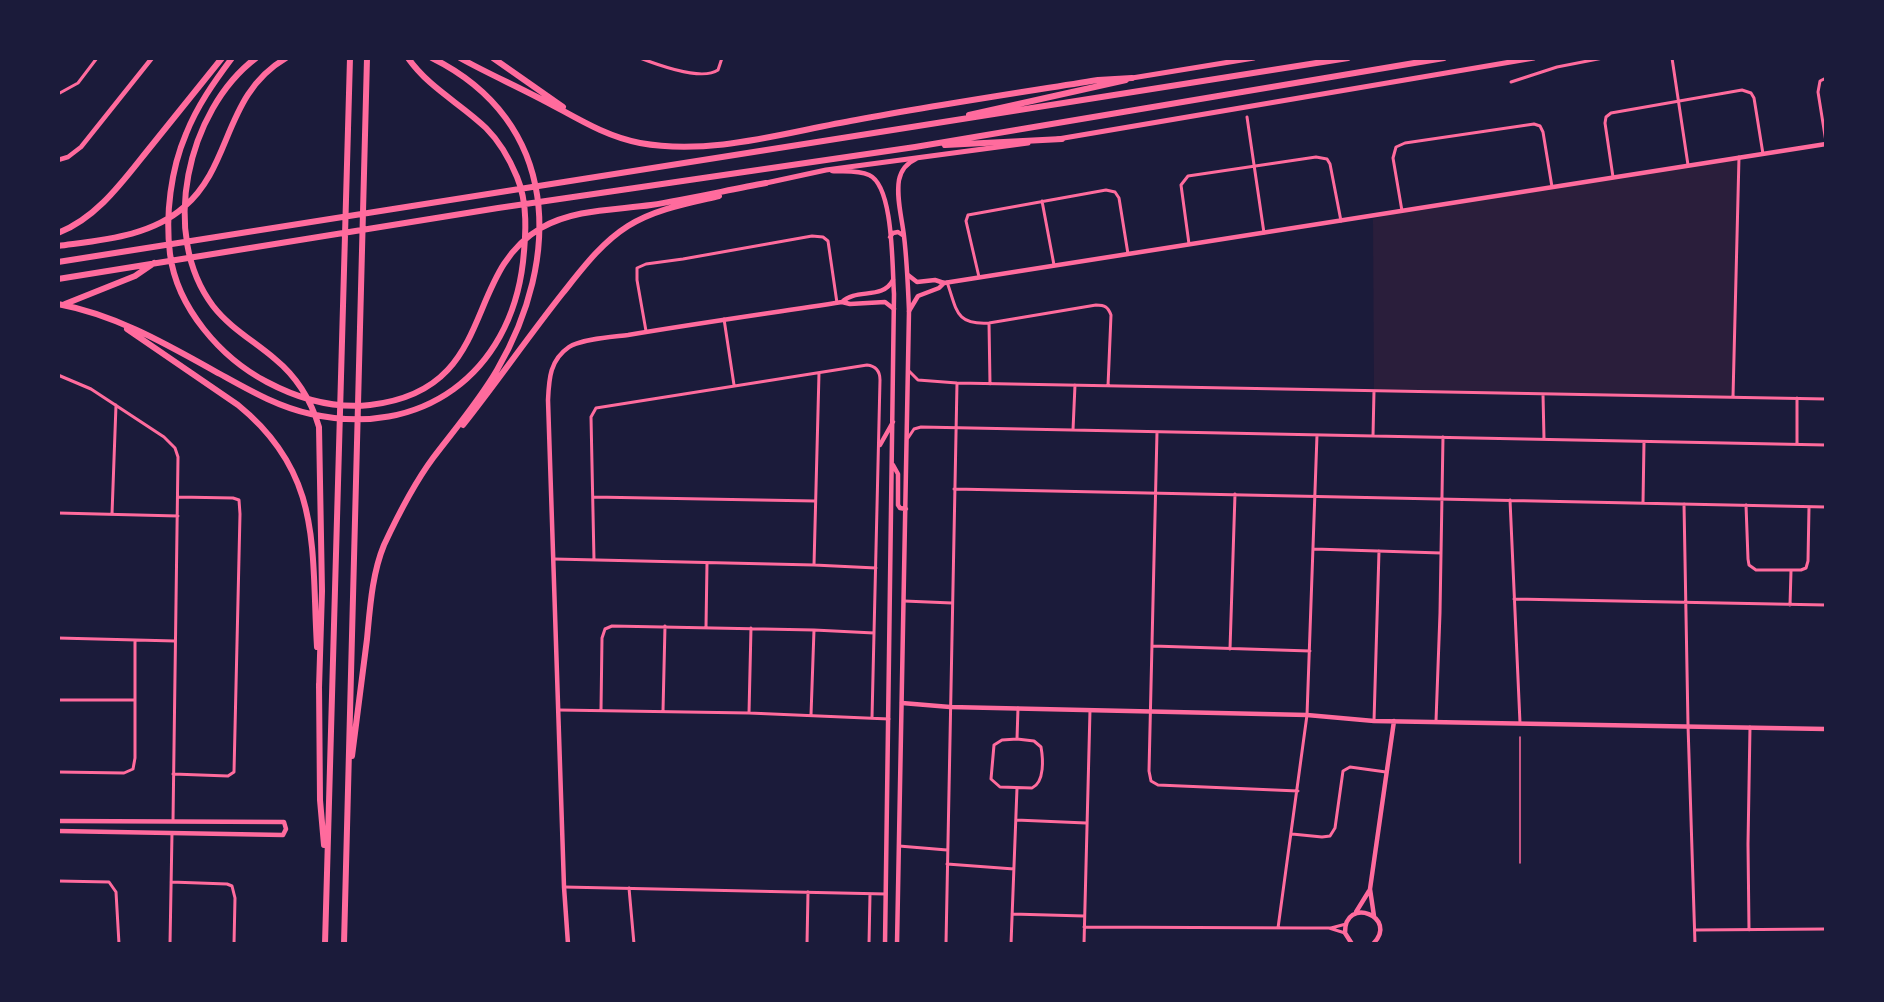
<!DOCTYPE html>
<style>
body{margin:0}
#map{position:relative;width:1884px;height:1002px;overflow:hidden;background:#1b1b3a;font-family:"IBM Plex Serif",serif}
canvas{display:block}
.frame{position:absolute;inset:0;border:60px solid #1b1b3a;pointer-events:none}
</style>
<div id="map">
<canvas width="1884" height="1002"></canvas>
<div class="frame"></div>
</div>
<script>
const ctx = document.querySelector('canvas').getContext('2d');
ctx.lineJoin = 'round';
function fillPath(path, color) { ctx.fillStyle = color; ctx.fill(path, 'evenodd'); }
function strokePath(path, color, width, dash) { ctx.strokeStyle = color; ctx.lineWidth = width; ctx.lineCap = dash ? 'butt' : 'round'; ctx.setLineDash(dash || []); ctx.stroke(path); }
const green = new Path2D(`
 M 1739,157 L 1733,397 L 1374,391 L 1373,219 L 1402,211 Z`);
const service = new Path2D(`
 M 1520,737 L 1520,863`);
const minor = new Path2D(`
 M 640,58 C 658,65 702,81 718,70 L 722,58
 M 1672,58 L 1688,165
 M 1826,78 L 1820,81 L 1818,92 L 1826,142
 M 1511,82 L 1557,67 L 1603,58
 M 58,94 L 78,83 L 97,58
 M 1247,117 L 1264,233
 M 1613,177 L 1605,123 L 1606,117 L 1611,113 L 1742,90 L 1751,93 L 1754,98 L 1763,154
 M 1042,201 L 1054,265
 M 1402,211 L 1393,158 L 1396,147 L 1405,143 L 1534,124 L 1540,126 L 1543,132 L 1552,187
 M 1189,244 L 1181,185 L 1188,176 L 1316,157 L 1327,159 L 1330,164 L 1341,221
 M 979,277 L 966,221 L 968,215 L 1106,190 L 1115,192 L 1119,198 L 1128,254
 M 947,282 C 957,310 955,325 989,323 L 1096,305 C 1105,305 1108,307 1111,315 L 1108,386
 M 724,319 L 734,385
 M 989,323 L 990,384
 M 646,331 L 637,280 L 637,268 L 646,264 L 683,259 L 812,236 L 823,237 L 828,241 L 837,303
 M 908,370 L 918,380 L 957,383 L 1826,399
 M 58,375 L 91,389 L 164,437 L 175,448 L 178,457 L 173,821
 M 1543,394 L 1544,439
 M 1733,397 L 1739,157
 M 1073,430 L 1075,385
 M 1157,432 L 1149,771 L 1151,781 L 1158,785 L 1298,791
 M 1373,436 L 1374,391
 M 908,438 L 914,429 L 921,427 L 1826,445
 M 1797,444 L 1797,398
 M 954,489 L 1826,507
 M 593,497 L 815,501
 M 1510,500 L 1520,723
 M 1643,503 L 1644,442
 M 1684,504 L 1688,725 L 1695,944
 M 1746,505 L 1748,559 L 1749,565 L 1756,570 L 1801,570 L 1806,568 L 1808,561 L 1809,507
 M 58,513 L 178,516
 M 112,514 L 116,405
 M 1314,549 L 1441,553
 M 554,559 L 814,565 L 876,568
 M 594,560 L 591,417 L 596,408 L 867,365 C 876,366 880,372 880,380 L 872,718
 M 814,565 L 819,373
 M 1514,599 L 1826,605
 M 904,601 L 952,603
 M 1790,605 L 1791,571
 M 706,627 L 707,563
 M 58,638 L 175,641
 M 1153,646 L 1310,651
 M 1230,649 L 1235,494
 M 58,700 L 135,700
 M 559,710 L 749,713 L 889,719
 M 601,710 L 602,638 L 605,629 L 612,626 L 814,630 L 874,633
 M 663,711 L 665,626
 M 749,713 L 751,628
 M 811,715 L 814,630
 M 1374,721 L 1379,551
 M 1436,721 L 1440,613 L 1443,437
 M 1017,739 L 1034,741 L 1041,747 C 1043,758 1045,782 1032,788 L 1000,787 L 991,779 L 994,745 L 1002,740 Z
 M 1017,739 L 1018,708
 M 58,772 L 124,773 L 133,769 L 135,758 L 135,640
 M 173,774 L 228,776 L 234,772 L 240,514 L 239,500 L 233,498 L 178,497
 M 1016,820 L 1086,823
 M 1292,834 L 1322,837 L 1330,836 L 1335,828 L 1343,771 L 1350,767 L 1386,772
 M 899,846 L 947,850
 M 947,864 L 1014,869
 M 58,881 L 109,882 L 116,892 L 119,944
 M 171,882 L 227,884 L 232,886 L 235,898 L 234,944
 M 564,887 L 886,894
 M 629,888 L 634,944
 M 1012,914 L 1084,916
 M 1084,927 L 1306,928 L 1329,928 L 1345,933
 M 1278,928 L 1307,715 L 1317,435
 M 1331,928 L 1346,924
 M 1695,930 L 1826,929
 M 1749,930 L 1748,844 L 1750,727
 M 170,944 L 172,833
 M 807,944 L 808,892
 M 869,944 L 870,894
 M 946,944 L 957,383
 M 1011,944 L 1017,788
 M 1084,944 L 1090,710`);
const tertiary = new Path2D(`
 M 58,160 L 68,157 L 81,147 L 152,58
 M 908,275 L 917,282 L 935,280 L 944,283 L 1826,144
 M 842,302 C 856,288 883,300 893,280
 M 909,311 L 918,296 L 939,288 L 944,283
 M 902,703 L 950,707 L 1307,715 L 1374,721 L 1826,729
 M 58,821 L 284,822 L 286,829 L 283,835 L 58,831
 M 1356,912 L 1369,891
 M 1374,916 L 1370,889 L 1394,721
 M 568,944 L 564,887 L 548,400 C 549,378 550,360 569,347 C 581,339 612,337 628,335 C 699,323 771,313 842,302 L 850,304 L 885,302 L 894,309
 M 1352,944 L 1345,933 C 1344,895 1400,917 1373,944`);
const secondary = new Path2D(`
 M 832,171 C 843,172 858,170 869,175 C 894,186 892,268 894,294 L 885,944
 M 890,237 L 893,233 L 898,232 L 904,236
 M 880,445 L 893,422
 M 893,465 L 898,474 L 898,505 L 900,508 L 906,509
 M 897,944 L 909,311 C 908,286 907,261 904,236 C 902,218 896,198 899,180 C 901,170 907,163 916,159`);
const primary = new Path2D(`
 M 1132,78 L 1254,58
 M 1058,139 L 1534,58
 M 766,183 L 826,170 L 1028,143`);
const motorway = new Path2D(`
 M 232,58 C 214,82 197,106 186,134 C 171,169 165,215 170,254 C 177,308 221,358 267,382 C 299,399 333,409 370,405 C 499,390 461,274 541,228 C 574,209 615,210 651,205 C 689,199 728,190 766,183
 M 256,58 C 187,110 159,235 213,306 C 230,328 254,341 275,359 C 297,377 311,400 319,427 L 322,591 L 319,688
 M 460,58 C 485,72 512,84 537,97 C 571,114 602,136 640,143 C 712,156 786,132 856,120 C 936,105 1017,93 1098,80 L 1132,78
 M 493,58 L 563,107
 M 969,115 L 1126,80
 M 945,145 L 1062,139
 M 58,233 C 99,217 125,178 152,145 C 175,116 199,87 222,58
 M 58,246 C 101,240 150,237 184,207 C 233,165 223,95 286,58
 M 58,262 L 1348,58
 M 58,279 L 498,208 L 915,147 L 1444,58
 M 58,304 C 117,315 168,345 220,374 C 249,390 278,407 311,414 C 421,439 510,374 523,262 C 526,234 528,203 517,177 C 510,160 499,141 486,128 C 460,103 429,88 408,58
 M 65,304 L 135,276 L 154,263
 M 127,329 L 238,405 C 323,474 311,548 317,647
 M 463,425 C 497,382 528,337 562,294 C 582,269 601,243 628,226 C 655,209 689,203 719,196
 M 319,684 L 320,800 L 324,845
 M 352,756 C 357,717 362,678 367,639 C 370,608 372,574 384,545 C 398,515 413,485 433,458 C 455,429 479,401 497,370 C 562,258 561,122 432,58
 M 325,944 L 350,58
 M 344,944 L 367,58`);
fillPath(green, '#2a1e3b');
strokePath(service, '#ff6b9d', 1.5);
strokePath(minor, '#ff6b9d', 3);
strokePath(tertiary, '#ff6b9d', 4.5);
strokePath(secondary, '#ff6b9d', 4.5);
strokePath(primary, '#ff6b9d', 5);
strokePath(motorway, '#ff6b9d', 6);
</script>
